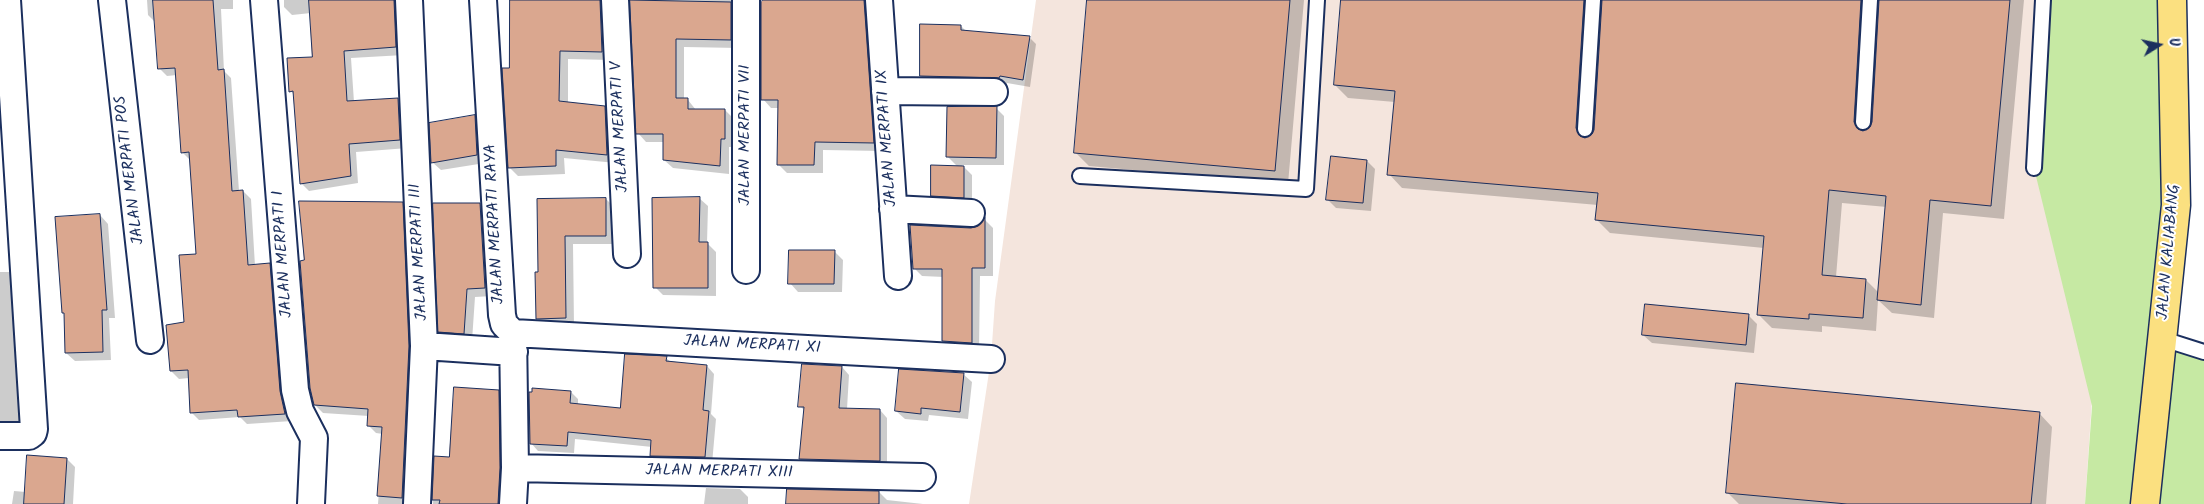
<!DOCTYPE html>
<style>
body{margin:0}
#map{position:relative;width:2204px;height:504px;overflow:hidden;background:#fff;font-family:Kalam,sans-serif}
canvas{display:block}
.north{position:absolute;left:2134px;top:20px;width:50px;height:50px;-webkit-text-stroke:4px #fff;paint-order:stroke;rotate:80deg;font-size:14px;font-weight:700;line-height:20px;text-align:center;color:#1b2f5e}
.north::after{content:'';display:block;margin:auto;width:18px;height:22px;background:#1b2f5e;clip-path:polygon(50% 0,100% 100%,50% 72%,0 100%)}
</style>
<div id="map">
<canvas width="2204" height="504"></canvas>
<div class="north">U</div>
</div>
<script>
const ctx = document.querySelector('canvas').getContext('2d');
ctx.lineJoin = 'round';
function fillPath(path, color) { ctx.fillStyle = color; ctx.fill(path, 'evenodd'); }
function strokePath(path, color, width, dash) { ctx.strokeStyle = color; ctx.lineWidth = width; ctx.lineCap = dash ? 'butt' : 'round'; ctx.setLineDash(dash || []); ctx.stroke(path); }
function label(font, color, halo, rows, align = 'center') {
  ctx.font = font + ' Kalam,sans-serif'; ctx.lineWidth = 4; ctx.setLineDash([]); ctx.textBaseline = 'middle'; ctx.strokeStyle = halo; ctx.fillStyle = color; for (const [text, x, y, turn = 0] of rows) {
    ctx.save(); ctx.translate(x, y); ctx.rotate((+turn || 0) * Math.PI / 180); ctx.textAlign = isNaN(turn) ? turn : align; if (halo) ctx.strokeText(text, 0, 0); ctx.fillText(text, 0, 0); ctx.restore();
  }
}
const built = new Path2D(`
 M 1036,0 L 2119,0 L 2085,504 L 969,504 L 991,359 L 995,301 Z`);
const green = new Path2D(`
 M 2043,0 L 2172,0 L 2163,338 L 2204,352 L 2204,504 L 2085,504 L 2092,406 L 2034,168 Z`);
const shadow = new Path2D(`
 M 147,0 L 233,0 L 233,9 L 221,9 L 224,71 L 231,78 L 239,191 L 243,191 L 251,199 L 255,266 L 269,265 L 277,272 L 292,421 L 247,424 L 240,417 L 199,420 L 191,412 L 189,378 L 179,379 L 171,371 L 186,324 L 197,255 L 190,160 L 182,152 L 177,75 L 167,76 L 159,68 L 156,23 L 148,15 Z
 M 284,0 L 405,0 L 404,55 L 351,58 L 354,102 L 398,99 L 406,107 L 408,148 L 356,152 L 358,183 L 309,191 L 301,183 L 294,95 L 291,91 L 314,58 L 311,13 L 292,15 L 284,7 Z
 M 511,0 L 612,0 L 611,60 L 568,59 L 568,103 L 604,107 L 613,116 L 616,163 L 564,158 L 565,174 L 518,176 L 509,167 Z
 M 631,0 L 743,0 L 739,48 L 684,47 L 684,100 L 688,100 L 696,110 L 725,110 L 734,119 L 734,147 L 729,147 L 729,174 L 673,168 L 664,160 L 664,142 L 646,142 L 638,133 Z
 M 762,0 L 877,0 L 882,151 L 823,150 L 823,173 L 787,173 L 778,164 L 780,108 L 771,108 L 763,99 Z
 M 1089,0 L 1304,0 L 1288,184 L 1089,166 L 1075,152 Z
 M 1342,0 L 2024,0 L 2004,219 L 1943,213 L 1934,318 L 1892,313 L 1878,300 L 1876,331 L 1822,326 L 1822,332 L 1772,328 L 1758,314 L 1764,248 L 1610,233 L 1597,220 L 1598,205 L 1402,188 L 1389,174 L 1395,102 L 1348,98 L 1335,85 ZM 1603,4 L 1595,130 L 1593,135 L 1590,137 L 1597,13 ZM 1880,4 L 1873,123 L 1871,128 L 1867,130 L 1874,13 ZM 1842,203 L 1887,207 L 1879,293 L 1866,280 L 1836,277 Z
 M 0,4 L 7,121 L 0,122 Z
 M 961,26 L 966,31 L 1029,37 L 1036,44 L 1030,87 L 1007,83 L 1007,85 L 928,83 L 921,76 Z
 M 996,108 L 1004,116 L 1004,165 L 962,165 L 972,175 L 972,205 L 941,204 L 932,195 L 958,167 L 948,157 Z
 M 474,117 L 483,125 L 485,163 L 441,170 L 432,162 Z
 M 1367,161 L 1375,169 L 1371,211 L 1336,208 L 1328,200 Z
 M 699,198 L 708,206 L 707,243 L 716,252 L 716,296 L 663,295 L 655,287 Z
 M 606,199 L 614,207 L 614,244 L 573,244 L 574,326 L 545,327 L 537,318 L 539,274 L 538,200 Z
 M 402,204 L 410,212 L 416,355 L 410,504 L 378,504 L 383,434 L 376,433 L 368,425 L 369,416 L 323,413 L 315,405 Z
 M 480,204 L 488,213 L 493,296 L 475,297 L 472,341 L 448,340 L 440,331 Z
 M 100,215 L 108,224 L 115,318 L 109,318 L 111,360 L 75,361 L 66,353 L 65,315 L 63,312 Z
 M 985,220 L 993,228 L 993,276 L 980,276 L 979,351 L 951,349 L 943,341 L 944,277 L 922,276 L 914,268 L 971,229 L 979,227 Z
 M 834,251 L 843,260 L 842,292 L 798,292 L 790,283 Z
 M 0,272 L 9,272 L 16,279 L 25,427 L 0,429 Z
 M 1749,316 L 1757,324 L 1754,353 L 1652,343 L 1643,335 Z
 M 666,358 L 672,363 L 707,366 L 714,374 L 711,414 L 716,419 L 712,464 L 659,463 L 651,456 L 652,447 L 575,439 L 574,453 L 538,451 L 531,443 L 571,392 L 578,399 L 578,405 L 621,409 Z
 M 842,367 L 849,375 L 847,409 L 880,410 L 887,418 L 887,468 L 808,466 L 800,459 L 805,411 L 800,406 Z
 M 963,374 L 972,382 L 968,419 L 929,415 L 928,421 L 905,419 L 896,411 Z
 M 498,391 L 506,399 L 506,504 L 433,504 L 435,457 L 451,458 Z
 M 2039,413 L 2052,427 L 2046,504 L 1739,504 L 1727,492 Z
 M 67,459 L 75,467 L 73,504 L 12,504 L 14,491 L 26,492 Z
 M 706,488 L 740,489 L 748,497 L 748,504 L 704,504 Z
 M 879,492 L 887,500 L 923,504 L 787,504 Z`);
const building = new Path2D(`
 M 153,0 L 213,0 L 218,70 L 224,69 L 232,191 L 243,190 L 248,265 L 270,263 L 280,391 L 285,414 L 238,417 L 237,410 L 190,413 L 188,370 L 170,371 L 166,325 L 184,322 L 179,255 L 196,254 L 189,152 L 181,153 L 175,68 L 158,69 Z
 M 309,0 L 394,0 L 396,47 L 344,51 L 347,101 L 398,98 L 400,140 L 349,144 L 351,176 L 300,184 L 293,91 L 289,92 L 287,58 L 312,57 Z
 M 510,0 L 600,0 L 602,52 L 560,51 L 559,101 L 605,106 L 607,155 L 556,150 L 556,166 L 508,168 L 502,68 L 509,68 Z
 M 630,0 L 731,2 L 731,40 L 676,39 L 676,98 L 688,98 L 688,109 L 725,109 L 725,139 L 721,139 L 720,166 L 663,160 L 663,134 L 636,134 Z
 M 763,0 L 864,0 L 874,143 L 815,142 L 814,165 L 777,165 L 778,100 L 761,100 L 761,2 Z
 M 1087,0 L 1290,0 L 1275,171 L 1074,153 Z
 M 1341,0 L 1584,0 L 1576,128 L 1580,136 L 1585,138 L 1592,134 L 1594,130 L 1602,0 L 1861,0 L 1854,122 L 1858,129 L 1863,131 L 1870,127 L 1872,122 L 1879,0 L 2010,0 L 1991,206 L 1930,200 L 1921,305 L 1877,300 L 1886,196 L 1829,190 L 1822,275 L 1866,279 L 1863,318 L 1809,314 L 1809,319 L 1757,315 L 1764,236 L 1595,220 L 1598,193 L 1387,175 L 1395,91 L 1334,85 Z
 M 920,24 L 961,25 L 961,30 L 1030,36 L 1023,80 L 1000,76 L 999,78 L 920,76 Z
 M 997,106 L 996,158 L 946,157 L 947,107 Z
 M 475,115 L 477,155 L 431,163 L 429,123 Z
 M 1331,156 L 1367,160 L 1363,203 L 1326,200 Z
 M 931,165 L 964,166 L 964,198 L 931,196 Z
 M 700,197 L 699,242 L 708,242 L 708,288 L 653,288 L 652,198 Z
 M 606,198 L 606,236 L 565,236 L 566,318 L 536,319 L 535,272 L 538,272 L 537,199 Z
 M 299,201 L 403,202 L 409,346 L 402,498 L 377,496 L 382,427 L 367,426 L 368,409 L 314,405 L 310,388 L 300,261 L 304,260 Z
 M 433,203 L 480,203 L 485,288 L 467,289 L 464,334 L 438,332 Z
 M 100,214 L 107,310 L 102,310 L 103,352 L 65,353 L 64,313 L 62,313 L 55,217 Z
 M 985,218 L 985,268 L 972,268 L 972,343 L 942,341 L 942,269 L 913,269 L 910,225 L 971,228 L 978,226 Z
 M 789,250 L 835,250 L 834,284 L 788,284 Z
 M 1645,304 L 1749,314 L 1746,345 L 1642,335 Z
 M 625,354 L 667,356 L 666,361 L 707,365 L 703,410 L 709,411 L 705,457 L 650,456 L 651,440 L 568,432 L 567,446 L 530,444 L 529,392 L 532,392 L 532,388 L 571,391 L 570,403 L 620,408 Z
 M 802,364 L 842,366 L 839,408 L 880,409 L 880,461 L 799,459 L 804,407 L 798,407 Z
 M 899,369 L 964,373 L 960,412 L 921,408 L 921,414 L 895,411 Z
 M 1736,383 L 2040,412 L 2031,504 L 1847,504 L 1726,493 Z
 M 454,387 L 499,390 L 500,468 L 498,504 L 439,504 L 440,500 L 432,500 L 434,456 L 449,457 Z
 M 27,455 L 67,458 L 64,504 L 24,504 Z
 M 787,489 L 879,491 L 879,504 L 786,504 Z`);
const lane = new Path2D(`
 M 1863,122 L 1870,0
 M 1585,129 L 1593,0
 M 2034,168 L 2043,0
 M 1080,176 L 1306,189 L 1317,0
 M 2163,339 L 2204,352`);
const street = new Path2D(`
 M 112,0 L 150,340
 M 264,0 L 295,390 L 300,411 L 314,438 L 311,504
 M 409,0 L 424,346 L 417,504
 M 483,0 L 502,315 L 504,324 L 513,333 L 515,468 L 513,504
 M 615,0 L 627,254
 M 746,0 L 746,270
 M 879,0 L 898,276
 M 885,91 L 994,92
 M 893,209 L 971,213
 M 513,333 L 991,359
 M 424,346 L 514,352
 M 0,436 L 29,436 L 33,433 L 34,429 L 7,0
 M 515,468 L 922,477`);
const primary = new Path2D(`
 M 2145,504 L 2176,205 L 2172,0`);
const streetNames = [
 ["JALAN MERPATI V",621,127,-93],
 ["JALAN MERPATI VII",746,135,-90],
 ["JALAN MERPATI IX",888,138,-94],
 ["JALAN MERPATI POS",131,170,-97],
 ["JALAN MERPATI RAYA",496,224,-93],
 ["JALAN MERPATI III",420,252,-93],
 ["JALAN KALIABANG",2170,252,-85],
 ["JALAN MERPATI I",284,254,-94],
 ["JALAN MERPATI XI",752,346,3],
 ["JALAN MERPATI XIII",719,473,1]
];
fillPath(built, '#f4e5dd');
fillPath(green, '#c6e9a3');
fillPath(shadow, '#0003');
fillPath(building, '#daa78f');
strokePath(building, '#1b2f5e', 1);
strokePath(lane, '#1b2f5e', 18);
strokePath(street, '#1b2f5e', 30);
strokePath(primary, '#1b2f5e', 31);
strokePath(lane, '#fff', 14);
strokePath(street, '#fff', 26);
strokePath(primary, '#fbe080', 28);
label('16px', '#1b2f5e', '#fff', streetNames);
</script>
